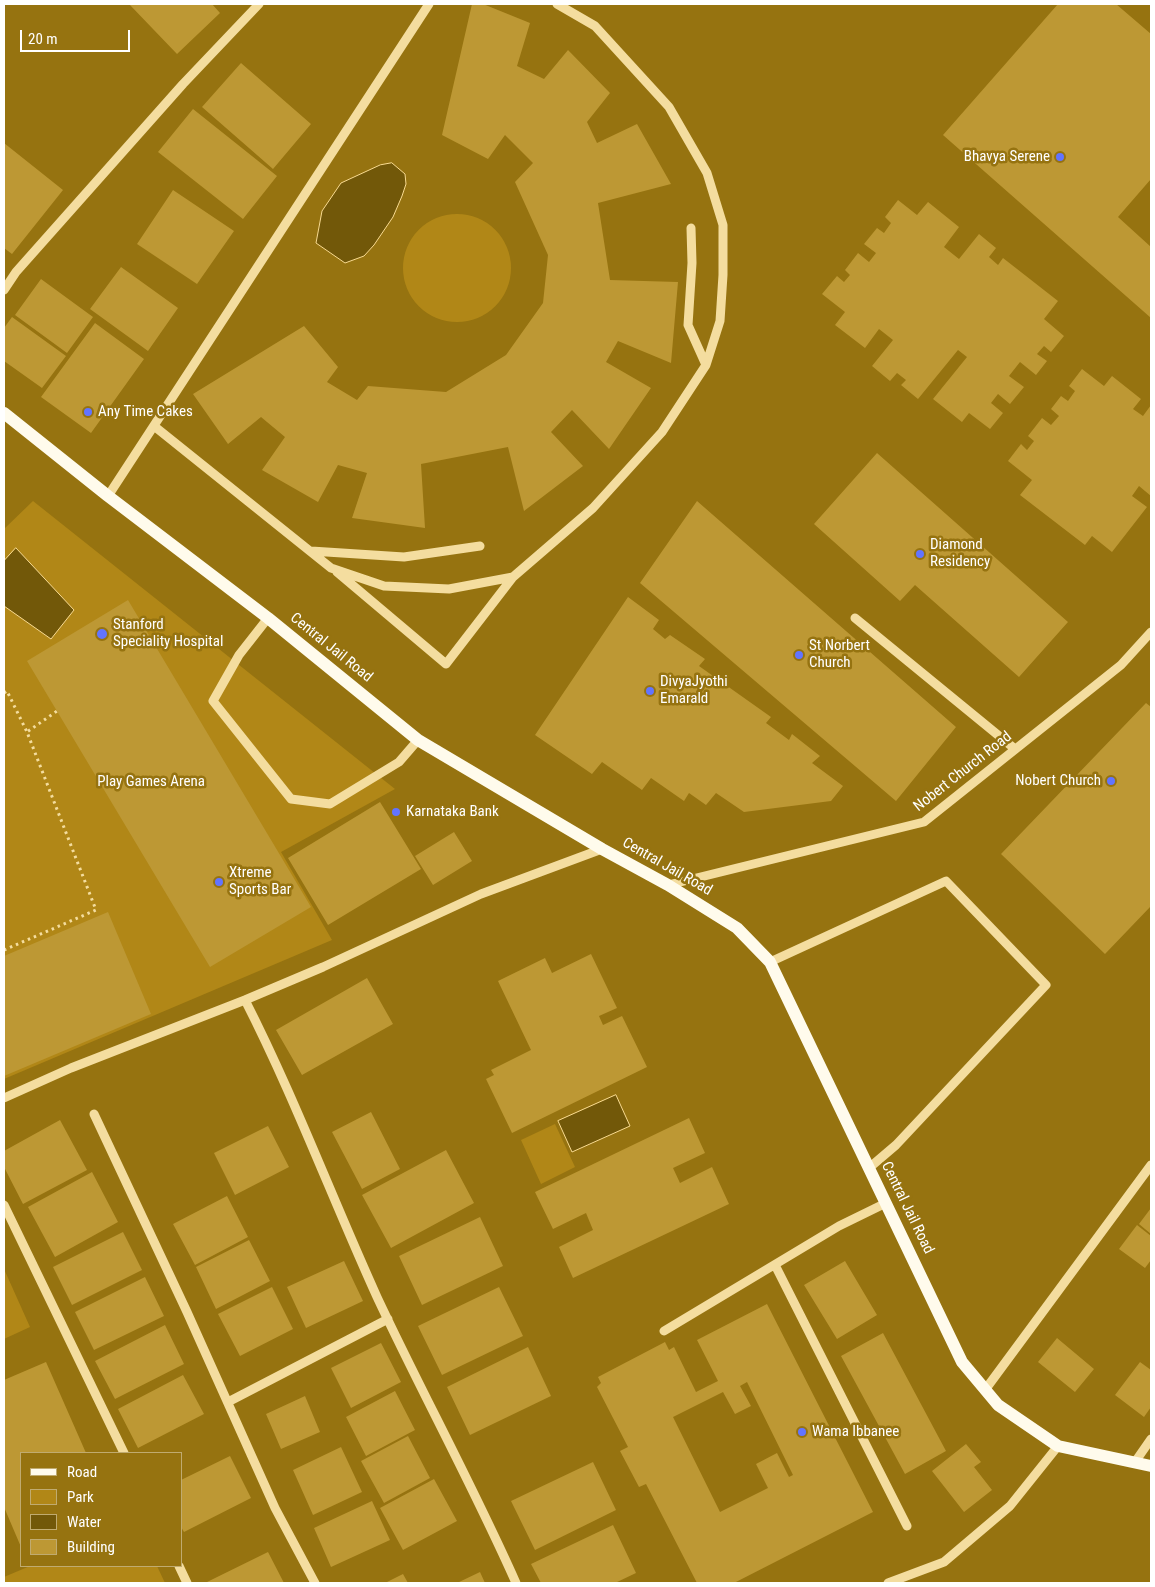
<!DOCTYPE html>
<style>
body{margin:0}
#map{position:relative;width:1155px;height:1587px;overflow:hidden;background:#967310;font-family:"Roboto Condensed",sans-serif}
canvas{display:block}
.frame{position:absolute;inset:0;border:5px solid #fff;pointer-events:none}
.legend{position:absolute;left:20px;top:1452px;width:162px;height:115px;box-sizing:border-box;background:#967310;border:1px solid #c0ab70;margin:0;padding:6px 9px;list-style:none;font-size:15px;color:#fff}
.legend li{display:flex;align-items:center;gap:10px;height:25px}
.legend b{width:25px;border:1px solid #c0ab70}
.scale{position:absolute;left:20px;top:30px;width:110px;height:22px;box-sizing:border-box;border:2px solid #fff;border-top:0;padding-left:6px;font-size:15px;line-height:18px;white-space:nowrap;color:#fff;-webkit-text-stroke:4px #967310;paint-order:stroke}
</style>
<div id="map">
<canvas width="1155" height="1587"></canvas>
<div class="frame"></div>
<ul class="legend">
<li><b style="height:6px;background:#fffbec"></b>Road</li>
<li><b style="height:14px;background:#b18717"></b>Park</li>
<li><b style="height:14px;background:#725809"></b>Water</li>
<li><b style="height:14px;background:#bd9834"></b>Building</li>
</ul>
<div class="scale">20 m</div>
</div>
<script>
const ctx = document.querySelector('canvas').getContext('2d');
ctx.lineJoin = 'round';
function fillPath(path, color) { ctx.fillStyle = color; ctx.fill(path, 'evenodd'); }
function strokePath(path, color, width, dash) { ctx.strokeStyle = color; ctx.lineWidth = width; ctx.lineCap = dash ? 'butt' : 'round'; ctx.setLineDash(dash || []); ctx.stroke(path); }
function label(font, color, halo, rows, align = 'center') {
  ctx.font = font + ' "Roboto Condensed",sans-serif'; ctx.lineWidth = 5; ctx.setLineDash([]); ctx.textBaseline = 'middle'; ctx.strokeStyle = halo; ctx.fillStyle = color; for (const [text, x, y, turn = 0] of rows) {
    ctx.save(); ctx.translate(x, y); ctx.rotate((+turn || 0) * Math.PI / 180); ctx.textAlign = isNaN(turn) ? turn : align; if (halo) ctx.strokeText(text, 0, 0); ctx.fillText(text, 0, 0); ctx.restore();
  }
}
const green = new Path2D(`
 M403 268a54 54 0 1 1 108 0a54 54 0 1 1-108 0Z
 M 33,501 L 395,789 L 281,852 L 332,940 L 4,1079 L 4,529 Z
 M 555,1124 L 575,1167 L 541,1184 L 521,1140 Z
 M 4,1269 L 30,1327 L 4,1339 Z
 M 30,1566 L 157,1566 L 165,1583 L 4,1583 L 4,1577 Z`);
const water = new Path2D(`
 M 392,163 L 405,174 L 406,184 L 402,196 L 393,217 L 374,245 L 364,256 L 345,263 L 316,243 L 322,211 L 341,183 L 380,165 Z
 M 16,548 L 74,610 L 51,639 L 4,606 L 4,561 Z
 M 616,1095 L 630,1126 L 572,1152 L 558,1121 Z`);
const building = new Path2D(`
 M 129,4 L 212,4 L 220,13 L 177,54 Z
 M 472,4 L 483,4 L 530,23 L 517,66 L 544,79 L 568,50 L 610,93 L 587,122 L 597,143 L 637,124 L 671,184 L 598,203 L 610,280 L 678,282 L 671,363 L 618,341 L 606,362 L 651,388 L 609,449 L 572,410 L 551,432 L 583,466 L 524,511 L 508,447 L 421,464 L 425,528 L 352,518 L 367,473 L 338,465 L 318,502 L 262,470 L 285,437 L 261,417 L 228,444 L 193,394 L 304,326 L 338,367 L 327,382 L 357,400 L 368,386 L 446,392 L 506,355 L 543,303 L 548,255 L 515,182 L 533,163 L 505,135 L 488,159 L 442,135 Z
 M 1058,4 L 1116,4 L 1151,34 L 1151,179 L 1118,217 L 1151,247 L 1151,318 L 943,135 Z
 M 241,63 L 311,124 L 273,169 L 202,107 Z
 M 193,109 L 277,176 L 243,219 L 158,152 Z
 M 4,143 L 63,190 L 12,254 L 4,248 Z
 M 173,190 L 234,231 L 197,284 L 137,244 Z
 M 898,200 L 917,215 L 928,202 L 959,227 L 944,247 L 959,259 L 979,234 L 996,248 L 989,257 L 998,265 L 1003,258 L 1058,301 L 1044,319 L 1064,336 L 1051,352 L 1044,346 L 1037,354 L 1047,361 L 1036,375 L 1020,362 L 1009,376 L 1024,387 L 1010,404 L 998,394 L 991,403 L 1003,413 L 990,429 L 969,413 L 962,422 L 933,399 L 967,357 L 958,350 L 918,399 L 901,385 L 906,380 L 897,373 L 890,381 L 872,366 L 893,340 L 879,329 L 865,348 L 835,325 L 845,312 L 822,294 L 837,276 L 844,282 L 850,275 L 845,270 L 858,253 L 869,262 L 876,253 L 864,244 L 877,228 L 884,233 L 891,223 L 885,217 Z
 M 121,267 L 178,308 L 148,351 L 90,309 Z
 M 41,279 L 93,317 L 67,353 L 15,315 Z
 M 12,317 L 66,356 L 42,388 L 4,361 L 4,328 Z
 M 95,323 L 144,359 L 91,433 L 41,397 Z
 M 1082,369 L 1104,386 L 1112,376 L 1141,399 L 1133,409 L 1143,416 L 1151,405 L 1151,496 L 1139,486 L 1132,496 L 1147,507 L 1112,552 L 1092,536 L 1085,545 L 1020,495 L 1032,480 L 1008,461 L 1021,444 L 1027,450 L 1034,441 L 1028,436 L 1042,418 L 1051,425 L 1059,416 L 1051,409 L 1061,396 L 1068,401 L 1075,391 L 1069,386 Z
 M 877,453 L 1068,622 L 1019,677 L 915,585 L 900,601 L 814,524 Z
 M 697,501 L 956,727 L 896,801 L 640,583 Z
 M 628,597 L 659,620 L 653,629 L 665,639 L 670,635 L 705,659 L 699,666 L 771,717 L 766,723 L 789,740 L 792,734 L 820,756 L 812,763 L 843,786 L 831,801 L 744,812 L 716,793 L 706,805 L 689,793 L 684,801 L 651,778 L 642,790 L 602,762 L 592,774 L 535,735 Z
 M 128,600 L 311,907 L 210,967 L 27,661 Z
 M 1146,703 L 1151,707 L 1151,906 L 1105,954 L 1001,854 Z
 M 380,802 L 421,869 L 328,925 L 288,858 Z
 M 454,832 L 472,861 L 433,885 L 415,856 Z
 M 108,912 L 151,1014 L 4,1076 L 4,956 Z
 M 591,954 L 617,1008 L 599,1016 L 603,1025 L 622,1016 L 647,1067 L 512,1133 L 486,1079 L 494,1075 L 491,1070 L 531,1050 L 498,981 L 545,958 L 552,973 Z
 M 367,978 L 393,1024 L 302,1075 L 276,1030 Z
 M 371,1112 L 400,1169 L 362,1189 L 332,1132 Z
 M 689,1118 L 705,1153 L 673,1168 L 680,1183 L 712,1167 L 729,1204 L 573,1278 L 559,1247 L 593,1230 L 586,1213 L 553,1229 L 535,1192 Z
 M 60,1120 L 87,1170 L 23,1204 L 4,1167 L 4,1151 Z
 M 268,1126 L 289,1167 L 235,1195 L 214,1153 Z
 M 446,1150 L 474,1203 L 391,1248 L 362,1195 Z
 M 92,1172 L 118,1222 L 55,1257 L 28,1207 Z
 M 227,1196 L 248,1237 L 195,1265 L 173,1224 Z
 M 1151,1208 L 1151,1234 L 1139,1224 Z
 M 480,1217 L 503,1266 L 422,1305 L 399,1256 Z
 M 1137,1225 L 1151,1236 L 1151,1260 L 1145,1268 L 1119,1249 Z
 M 123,1232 L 142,1270 L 72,1305 L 53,1267 Z
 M 249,1240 L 270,1281 L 216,1309 L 196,1267 Z
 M 344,1261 L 363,1301 L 306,1328 L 287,1287 Z
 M 845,1261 L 877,1315 L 837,1339 L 804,1285 Z
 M 145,1277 L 164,1316 L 94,1350 L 75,1312 Z
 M 272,1287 L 293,1329 L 240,1356 L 218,1314 Z
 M 499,1287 L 523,1336 L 442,1375 L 418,1326 Z
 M 767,1304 L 873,1512 L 734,1583 L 697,1583 L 646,1484 L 639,1487 L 620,1451 L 628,1447 L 597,1387 L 601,1383 L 598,1377 L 665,1342 L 669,1350 L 674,1347 L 696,1392 L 718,1381 L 697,1340 ZM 747,1382 L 793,1475 L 789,1477 L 777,1453 L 756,1464 L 768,1488 L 720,1512 L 673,1417 L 723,1392 L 735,1414 L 751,1406 L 740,1386 Z
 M 165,1325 L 184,1364 L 115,1399 L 95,1361 Z
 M 883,1333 L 946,1451 L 905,1474 L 841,1356 Z
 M 1057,1338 L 1094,1369 L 1075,1392 L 1038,1362 Z
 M 381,1343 L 401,1382 L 351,1408 L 331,1368 Z
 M 528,1347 L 551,1396 L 470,1435 L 447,1387 Z
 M 46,1362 L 86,1453 L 21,1453 L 21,1547 L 4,1507 L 4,1380 Z
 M 1140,1362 L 1151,1370 L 1151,1407 L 1144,1417 L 1115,1395 Z
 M 183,1375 L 204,1414 L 138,1448 L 118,1409 Z
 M 395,1391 L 415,1430 L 366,1456 L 346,1417 Z
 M 305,1396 L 320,1432 L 281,1449 L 266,1414 Z
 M 408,1436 L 430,1478 L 384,1503 L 361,1461 Z
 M 966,1444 L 981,1462 L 974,1467 L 992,1490 L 964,1512 L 932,1471 Z
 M 341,1447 L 362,1492 L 313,1515 L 293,1470 Z
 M 230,1456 L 251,1498 L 184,1532 L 181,1527 L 181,1480 Z
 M 593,1462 L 616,1510 L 535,1550 L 511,1501 Z
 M 434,1479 L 457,1521 L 403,1550 L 380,1508 Z
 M 372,1501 L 390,1540 L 331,1567 L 314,1528 Z
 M 613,1525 L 636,1573 L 615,1583 L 541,1583 L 531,1564 Z
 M 268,1552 L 284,1583 L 208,1583 L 207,1582 Z
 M 480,1572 L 485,1583 L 457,1583 Z
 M 403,1574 L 408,1583 L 385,1583 Z`);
const path = new Path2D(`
 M 4,693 L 7,691 L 27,732
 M 4,950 L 96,910 L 27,732 L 57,711`);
const minor = new Path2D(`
 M 691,228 L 692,263 L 688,325 L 706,365
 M 4,290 L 16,272 L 183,84 L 259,4
 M 154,426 L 331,568 L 384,586 L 449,589 L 513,577 L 593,508 L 662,432 L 706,365 L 720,321 L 723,275 L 723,225 L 707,173 L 669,107 L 595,26 L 557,4
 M 108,496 L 429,4
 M 311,551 L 404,557 L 480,546
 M 337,572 L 446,664 L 513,577
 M 268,618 L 239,655 L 213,701 L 291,799 L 330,804 L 399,762 L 418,740
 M 855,618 L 1015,749
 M 668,885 L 924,822 L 1121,665 L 1151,632
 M 770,962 L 946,881 L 1046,985 L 896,1145 L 869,1168
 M 245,1000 C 294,1096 332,1198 377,1297 C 422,1393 473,1486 516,1583
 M 4,1098 L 71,1068 L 245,1000 L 323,967 L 481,894 L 602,849
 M 94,1114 L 187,1312 L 275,1508 L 315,1583
 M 4,1205 L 124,1453
 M 775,1265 L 907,1526
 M 664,1331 L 839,1226 L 886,1203
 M 985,1390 L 1151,1165
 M 228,1402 L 388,1319
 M 1135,1462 L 1151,1439
 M 179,1566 L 187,1583
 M 888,1583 L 944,1562 L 1010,1506 L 1058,1446`);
const major = new Path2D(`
 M 4,413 L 108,496 L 268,618 L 418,740 L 602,849 L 668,885 L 737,928 L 770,962 L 962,1362 L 998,1405 L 1058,1446 L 1151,1466`);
const markers = [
 [1060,157,5,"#6274ff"],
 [88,412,5,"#6274ff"],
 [920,554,5,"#6274ff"],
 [102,634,6,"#6274ff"],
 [799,655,5,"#6274ff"],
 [650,691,5,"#6274ff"],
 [1111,781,5,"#6274ff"],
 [396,812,5,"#6274ff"],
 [219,882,5,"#6274ff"],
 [802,1432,5,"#6274ff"]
];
const poiNames = [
 ["Bhavya Serene",1050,157,"right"],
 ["Any Time Cakes",98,412],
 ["Diamond",930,545],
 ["Residency",930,562],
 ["Stanford",113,625],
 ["Speciality Hospital",113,642],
 ["St Norbert",809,646],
 ["Church",809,663],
 ["DivyaJyothi",660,682],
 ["Emarald",660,699],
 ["Nobert Church",1101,781,"right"],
 ["Karnataka Bank",406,812],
 ["Xtreme",229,873],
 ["Sports Bar",229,890],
 ["Wama Ibbanee",812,1432]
];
const streetNames = [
 ["Central Jail Road",331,648,39],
 ["Nobert Church Road",963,772,-38],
 ["Central Jail Road",667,867,30],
 ["Central Jail Road",907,1208,64]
];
const parkNames = [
 ["Play Games Arena",151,782]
];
fillPath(green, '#b18717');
fillPath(water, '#725809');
strokePath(water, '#f8da91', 1);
fillPath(building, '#bd9834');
strokePath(path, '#f4dd9f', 3, [2.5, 4]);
strokePath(minor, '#f4dd9f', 9);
strokePath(major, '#fffbec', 12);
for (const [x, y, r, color] of markers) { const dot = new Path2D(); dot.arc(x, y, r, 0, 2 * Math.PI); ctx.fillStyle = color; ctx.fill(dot); strokePath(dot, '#967310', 2); }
label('15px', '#fff', '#967310', poiNames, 'left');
label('15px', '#fff', '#967310', streetNames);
label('15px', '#fff', '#967310', parkNames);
</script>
